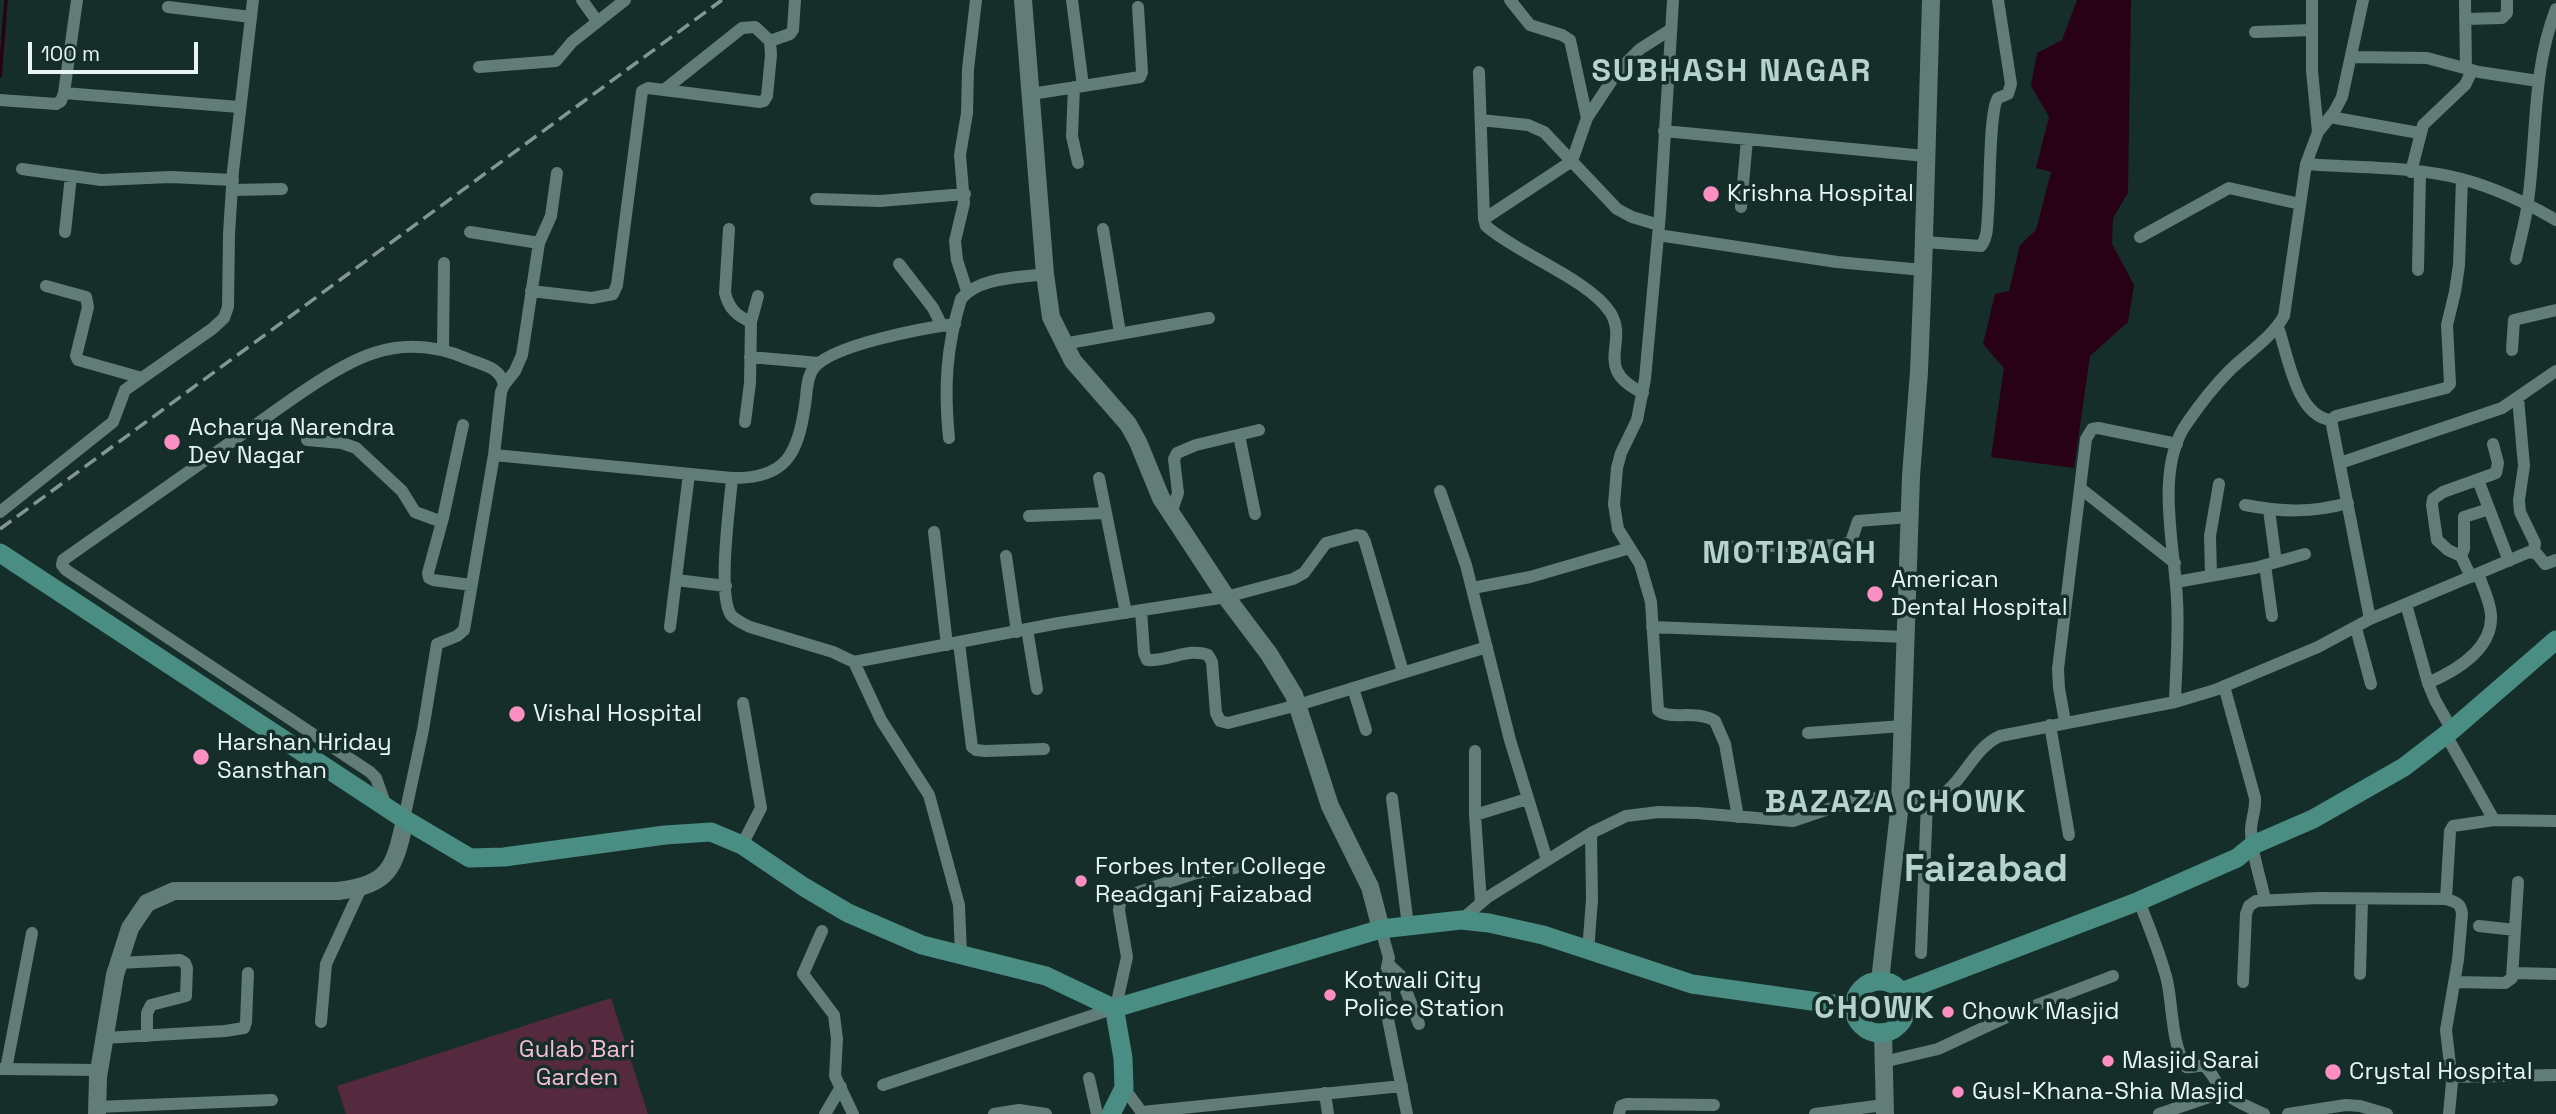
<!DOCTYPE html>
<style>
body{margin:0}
#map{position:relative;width:2556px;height:1114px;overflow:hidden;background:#152e29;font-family:"Space Grotesk",sans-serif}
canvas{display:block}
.scale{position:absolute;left:28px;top:42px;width:170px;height:32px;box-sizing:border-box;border:4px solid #e8f6f3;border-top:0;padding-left:9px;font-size:21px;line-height:24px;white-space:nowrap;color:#e8f6f3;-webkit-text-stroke:5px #152e29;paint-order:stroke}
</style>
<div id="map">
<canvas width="2556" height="1114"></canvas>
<div class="scale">100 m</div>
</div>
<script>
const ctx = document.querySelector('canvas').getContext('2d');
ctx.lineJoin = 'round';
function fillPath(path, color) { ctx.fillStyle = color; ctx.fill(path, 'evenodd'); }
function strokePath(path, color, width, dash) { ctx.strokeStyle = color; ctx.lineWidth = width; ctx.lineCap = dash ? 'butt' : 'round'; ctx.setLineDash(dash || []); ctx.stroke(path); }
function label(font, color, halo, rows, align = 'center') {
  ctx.font = font + ' "Space Grotesk",sans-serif'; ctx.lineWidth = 7; ctx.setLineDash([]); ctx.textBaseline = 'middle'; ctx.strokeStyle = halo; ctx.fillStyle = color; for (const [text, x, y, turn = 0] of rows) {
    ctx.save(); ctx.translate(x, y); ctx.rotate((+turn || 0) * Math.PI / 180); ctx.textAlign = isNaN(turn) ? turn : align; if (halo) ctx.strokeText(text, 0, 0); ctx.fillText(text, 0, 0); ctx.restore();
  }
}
const green = new Path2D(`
 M 611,998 L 648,1114 L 346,1114 L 337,1086 Z`);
const water = new Path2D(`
 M 2077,0 L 2131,0 L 2128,193 L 2113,218 L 2112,244 L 2134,285 L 2128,322 L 2090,356 L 2074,468 L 1991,457 L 2004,368 L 1983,344 L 1995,294 L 2009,291 L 2020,245 L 2036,230 L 2051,172 L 2036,168 L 2049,117 L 2031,86 L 2037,53 L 2062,40 Z`);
const stream = new Path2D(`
 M 0,76 L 6,0`);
const street = new Path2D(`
 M 582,0 L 597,21
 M 1510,0 L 1530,25 L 1562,35 L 1570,40 L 1587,118
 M 1673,0 L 1660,214 L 1645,379 L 1637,420 L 1621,453 L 1617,468 L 1614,504 L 1618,529 L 1640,564 L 1651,602 L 1658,710 C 1668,721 1696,709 1715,721 L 1725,744 L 1738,817
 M 2312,0 L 2312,71 L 2318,132
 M 2465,0 L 2466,69
 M 168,7 L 251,17
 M 2465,19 L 2502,18 L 2507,13 L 2507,0
 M 2255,32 L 2312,30
 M 770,41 L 790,34 L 793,30 L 795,0
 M 2351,57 L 2427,58 L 2479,72 L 2538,81
 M 479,67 L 556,61 L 572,42 L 625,0
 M 1479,72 L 1484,219 L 1486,226 C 1518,254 1588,279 1610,312 C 1630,343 1591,368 1643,393
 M 1083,86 L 1140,77 L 1142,72 L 1138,7
 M 1074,87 L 1072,136 L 1078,163
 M 64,93 L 239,107
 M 1031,94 L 1083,86 L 1072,0
 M 0,100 L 56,104 L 61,101 L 64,93 L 77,0
 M 2330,117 L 2419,133
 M 1481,120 L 1528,125 L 1544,132 L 1617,209 L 1632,217 L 1659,225
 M 1664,131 L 1925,156
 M 2306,164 C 2357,168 2413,166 2462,179 C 2495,188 2527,203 2556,220
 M 22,169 L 101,180 L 171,177 L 233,180
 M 2411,172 L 2423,125 L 2465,85 L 2472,71
 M 232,190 L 282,189
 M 816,199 L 880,201 L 965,194
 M 1741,207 L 1747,139
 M 1484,219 L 1572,161 L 1587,118 L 1618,71 L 1640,49 L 1670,30
 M 729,229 L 725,293 C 729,309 737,316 751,322
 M 1103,229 L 1120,333
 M 65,232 L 71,176
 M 470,232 L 539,243
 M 1658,235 L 1837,262 L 1923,270
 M 2140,237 L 2229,188 L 2300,204
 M 1924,242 L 1981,246 C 1988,237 1987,225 1988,214 C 1990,193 1989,109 1998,98 L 2008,94 L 2011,84 L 1998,0
 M 2516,259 C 2520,240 2526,220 2528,201 C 2537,137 2532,70 2556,9
 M 899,264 L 933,308 L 942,326
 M 2418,270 L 2420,173
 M 46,286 L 86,297 L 88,307 L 76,356 L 78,360 L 142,378
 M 531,291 L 592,298 L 613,294 L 617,285 L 642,91 L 648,88 L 760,102 L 764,101 L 767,96 L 771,55 L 770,41 L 755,27 L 742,28 L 664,90
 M 967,291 L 957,260 L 955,241 L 964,203 L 960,155 L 967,113 L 968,69 L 976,0
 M 955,324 C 924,328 830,345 813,369 C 806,379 807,394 805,405 C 798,455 785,479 732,478 C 730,505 717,594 731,615 C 735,620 744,624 750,627 L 833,652 L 854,662 L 881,720 L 929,795 L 959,905 L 961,955
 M 2278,327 C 2288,355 2296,416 2331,420
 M 1063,344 L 1209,318
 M 443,350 L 444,263
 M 2512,350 L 2514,320 L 2556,310
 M 750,357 L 819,363
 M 2518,398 L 2524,466 L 2519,500 L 2520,512 L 2535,543 L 2534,551
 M 745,422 L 750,383 L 751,322 L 758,296
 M 463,425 L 443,518 L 428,573 L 429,578 L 433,580 L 471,585
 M 1239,435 L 1255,514
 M 949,438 C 944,388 946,348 961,299 C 978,277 1018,278 1045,274
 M 307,440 L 342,443 L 356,448 L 402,491 L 415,512 L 442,522
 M 494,455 L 732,478
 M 2340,463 L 2502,408 L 2556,371
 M 1099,478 L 1126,613
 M 2478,480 L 2509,561
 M 2080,488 L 2175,563
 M 1440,491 L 1466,565 L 1510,740 L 1547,860
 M 2245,505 C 2281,512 2312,513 2348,503
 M 2269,510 L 2276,562
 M 0,512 L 113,422 L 125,390 L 212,329 L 224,318 L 228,307 L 229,234 L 233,171 L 253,0
 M 1171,513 L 1178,493 L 1174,459 L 1177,453 L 1196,445 L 1259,430
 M 1029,516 L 1106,513
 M 934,532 L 947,645
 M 1722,547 L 1838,545 L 1851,542 L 1858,521 L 1909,517
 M 1006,556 L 1017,632
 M 2461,556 L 2464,549 L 2464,517 L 2489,509
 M 2265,565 L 2272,616
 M 2211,575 L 2210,536 L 2219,484
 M 2471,577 L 2461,556 L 2448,550 L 2437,540 L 2432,505 L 2433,499 L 2443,492 L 2496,473 L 2498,463 L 2493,444
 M 676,580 L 726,586
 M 2176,582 L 2255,568 L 2305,554
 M 1473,588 L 1530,577 L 1630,548
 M 2406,604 L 2428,683 L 2435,700 L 2452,730
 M 1141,610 L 1144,653 L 1147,660 C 1167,662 1190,647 1208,655 L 1212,662 L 1216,713 L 1220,721 L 1228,723 L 1298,705 L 1487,647
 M 2370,619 L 2331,420 L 2336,416 L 2446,388 L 2450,384 L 2447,325 L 2455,292 L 2459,265 L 2462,179
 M 670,627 L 689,474
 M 1652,627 L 1906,637
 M 2356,628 L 2371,684
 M 1027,629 L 1037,689
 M 959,643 L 972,747 L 976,750 L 985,751 L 1044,749
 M 854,662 L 1059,623 L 1226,597 L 1293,579 L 1304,573 L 1326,543 L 1356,535 L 1362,536 L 1365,542 L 1403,672
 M 2428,683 C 2455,671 2493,650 2491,615 C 2490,601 2483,587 2478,574
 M 2224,686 L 2255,798 C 2256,810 2251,819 2251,831 C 2251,852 2261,879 2265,900
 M 1353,688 L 1366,730
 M 2175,702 C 2176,668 2179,634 2177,600 C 2175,547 2154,469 2187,423 C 2200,404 2216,384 2231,369 C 2249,352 2272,337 2284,316 L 2306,164 L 2318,132 L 2334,112 L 2342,97 L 2363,0
 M 2065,722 L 2059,688 L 2058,669 L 2086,439 L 2092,429 L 2098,428 L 2177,444
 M 2050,725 L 2069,835
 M 1808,733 L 1902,726
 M 2446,735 L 2494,820
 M 1475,751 L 1475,815 L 1481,903
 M 1392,798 L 1408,926
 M 1900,803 C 1908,803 1919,804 1927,802 C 1961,793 1969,750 2000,736 L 2175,702 L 2215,690 L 2318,647 L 2370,619 L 2529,552 L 2537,554 L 2545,564 L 2556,560
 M 386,806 L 376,778 L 370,772 L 66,570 L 62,565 L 63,560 C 125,516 188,472 251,428 C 284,405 336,365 374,353 C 405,343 438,346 468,359 C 483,365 500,367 504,385
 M 1475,815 L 1527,799
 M 404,819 L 423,730 L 437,644 L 457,636 L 464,630 L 494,455 L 501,392 L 504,385 L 515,371 L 522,355 L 537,256 L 539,243 L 551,216 L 557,173
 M 742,845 L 761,808 L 743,703
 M 2446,899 L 2450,831 L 2453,826 L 2494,820 L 2556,821
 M 2139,901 C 2149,927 2160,953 2167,980 C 2173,1008 2171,1042 2186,1067 C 2191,1068 2198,1065 2203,1066 C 2211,1069 2217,1086 2224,1092 C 2235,1102 2251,1108 2264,1114
 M 1461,920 L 1488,897 L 1591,833 L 1626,816 L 1659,812 L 1697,813 L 1793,821 L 1858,799 L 1900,797
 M 2479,926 L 2515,930
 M 1381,929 L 1389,958 L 1384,981 L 1386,1009 L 1407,1114
 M 822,931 L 803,974 L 834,1015 L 837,1039 L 835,1076 L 853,1114
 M 1588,951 L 1592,900 L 1591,833
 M 1921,953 L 1927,802
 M 118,963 L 180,960 L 185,963 L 187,968 L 186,996 L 151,1005 L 147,1013 L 147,1036
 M 1389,965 L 1400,975 L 1419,1024
 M 2514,973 L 2554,974
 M 2360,974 L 2362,899
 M 2243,982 L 2246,914 L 2249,906 L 2256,901 L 2319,898 L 2446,899 C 2456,902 2461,903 2462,914 L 2458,960 L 2446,1030 L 2452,1082 L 2449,1114
 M 2455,982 L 2505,983 L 2512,978 L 2518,882
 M 1117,1002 L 1127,957 L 1119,910 L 1121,898 L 1196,873 L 1235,868
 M 321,1022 L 326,964 L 361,888
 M 104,1038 L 225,1031 L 244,1028 L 246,1022 L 248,973
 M 1883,1062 L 1938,1049 L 2013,1014 L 2113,976
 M 0,1069 L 99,1070
 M 6,1069 L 32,933
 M 2452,1077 L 2556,1075
 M 1089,1078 L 1097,1114
 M 883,1085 L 1106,1011
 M 1124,1088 L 1143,1114
 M 1325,1093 L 1328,1114
 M 96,1107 L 272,1100
 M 1142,1112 L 1402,1086
 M 825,1114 L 841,1087
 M 994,1114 L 1019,1110 L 1046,1114
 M 1619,1114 L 1621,1106 L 1627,1104 L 1714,1105
 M 1815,1114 L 1884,1105
 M 2159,1114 L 2224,1092
 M 2288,1114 L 2346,1105 L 2360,1106 L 2387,1114`);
const secondary = new Path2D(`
 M 1023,0 L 1045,274 L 1051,317 L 1073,361 L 1128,424 L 1138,442 L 1161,498 L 1226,597 L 1269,654 L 1294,695 L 1330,806 L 1370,887 L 1381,929
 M 1880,981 L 1900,803 L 1911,476 L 1919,372 L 1923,270 L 1931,0
 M 1883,1032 L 1885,1114
 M 97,1114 L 98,1077 L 115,975 L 130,928 L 147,903 L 174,891 L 338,891 C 390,884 394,869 405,820`);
const primary = new Path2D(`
 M 0,553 L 404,819 L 470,858 L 504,857 L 665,835 L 711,832 L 742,845 L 804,887 L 848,913 L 922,945 L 1046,976 L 1107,1005
 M1854 1007a26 26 0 1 1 52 0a26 26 0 1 1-52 0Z
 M 1901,992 L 2139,901 L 2237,858 L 2253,845 L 2313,819 L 2404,767 L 2452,730 L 2556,640
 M 1122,1006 L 1381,929 L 1461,920 L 1489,923 L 1543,935 L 1692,984 L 1854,1007
 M 1111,1114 L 1124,1088 L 1123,1058 L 1116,1018`);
const rail = new Path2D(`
 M 0,529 L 722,0`);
const markers = [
 [1711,194,9,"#fc8fc2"],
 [172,442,9,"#fc8fc2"],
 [1875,594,9,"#fc8fc2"],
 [517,714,9,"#fc8fc2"],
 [201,757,9,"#fc8fc2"],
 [1081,881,7,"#fc8fc2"],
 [1330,995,7,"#fc8fc2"],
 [1948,1012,7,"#fc8fc2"],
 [2108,1061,7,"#fc8fc2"],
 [2333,1072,9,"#fc8fc2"],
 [1958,1092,7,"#fc8fc2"]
];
const poiNames = [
 ["Krishna Hospital",1727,194],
 ["Acharya Narendra",188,428],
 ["Dev Nagar",188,456],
 ["American",1891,580],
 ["Dental Hospital",1891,608],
 ["Vishal Hospital",533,714],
 ["Harshan Hriday",217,743],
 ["Sansthan",217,771],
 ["Forbes Inter College",1095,867],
 ["Readganj Faizabad",1095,895],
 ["Kotwali City",1344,981],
 ["Police Station",1344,1009],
 ["Chowk Masjid",1962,1012],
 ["Masjid Sarai",2122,1061],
 ["Crystal Hospital",2349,1072],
 ["Gusl-Khana-Shia Masjid",1972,1092]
];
const parkNames = [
 ["Gulab Bari",577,1050],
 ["Garden",577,1078]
];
const districtNames = [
 ["SUBHASH NAGAR",1732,72],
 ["MOTIBAGH",1790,554],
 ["BAZAZA CHOWK",1896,803],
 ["CHOWK",1875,1009]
];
const townNames = [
 ["Faizabad",1986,871]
];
fillPath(green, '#552a3f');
fillPath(water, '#290117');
strokePath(stream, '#290117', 3.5);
strokePath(street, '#627c77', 12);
strokePath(secondary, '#627c77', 18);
strokePath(primary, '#4a8d82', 19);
strokePath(rail, '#839692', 3.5, [14, 7]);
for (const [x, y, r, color] of markers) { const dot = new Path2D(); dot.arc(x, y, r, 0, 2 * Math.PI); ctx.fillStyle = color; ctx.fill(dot); strokePath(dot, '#152e29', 2.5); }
label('24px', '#e8f6f3', '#152e29', poiNames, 'left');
label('24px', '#f6bcd5', '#152e29', parkNames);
ctx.letterSpacing = '2px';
label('bold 32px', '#b5d2cb', '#152e29', districtNames);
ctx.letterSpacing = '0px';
label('bold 38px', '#b5d2cb', '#152e29', townNames);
</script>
